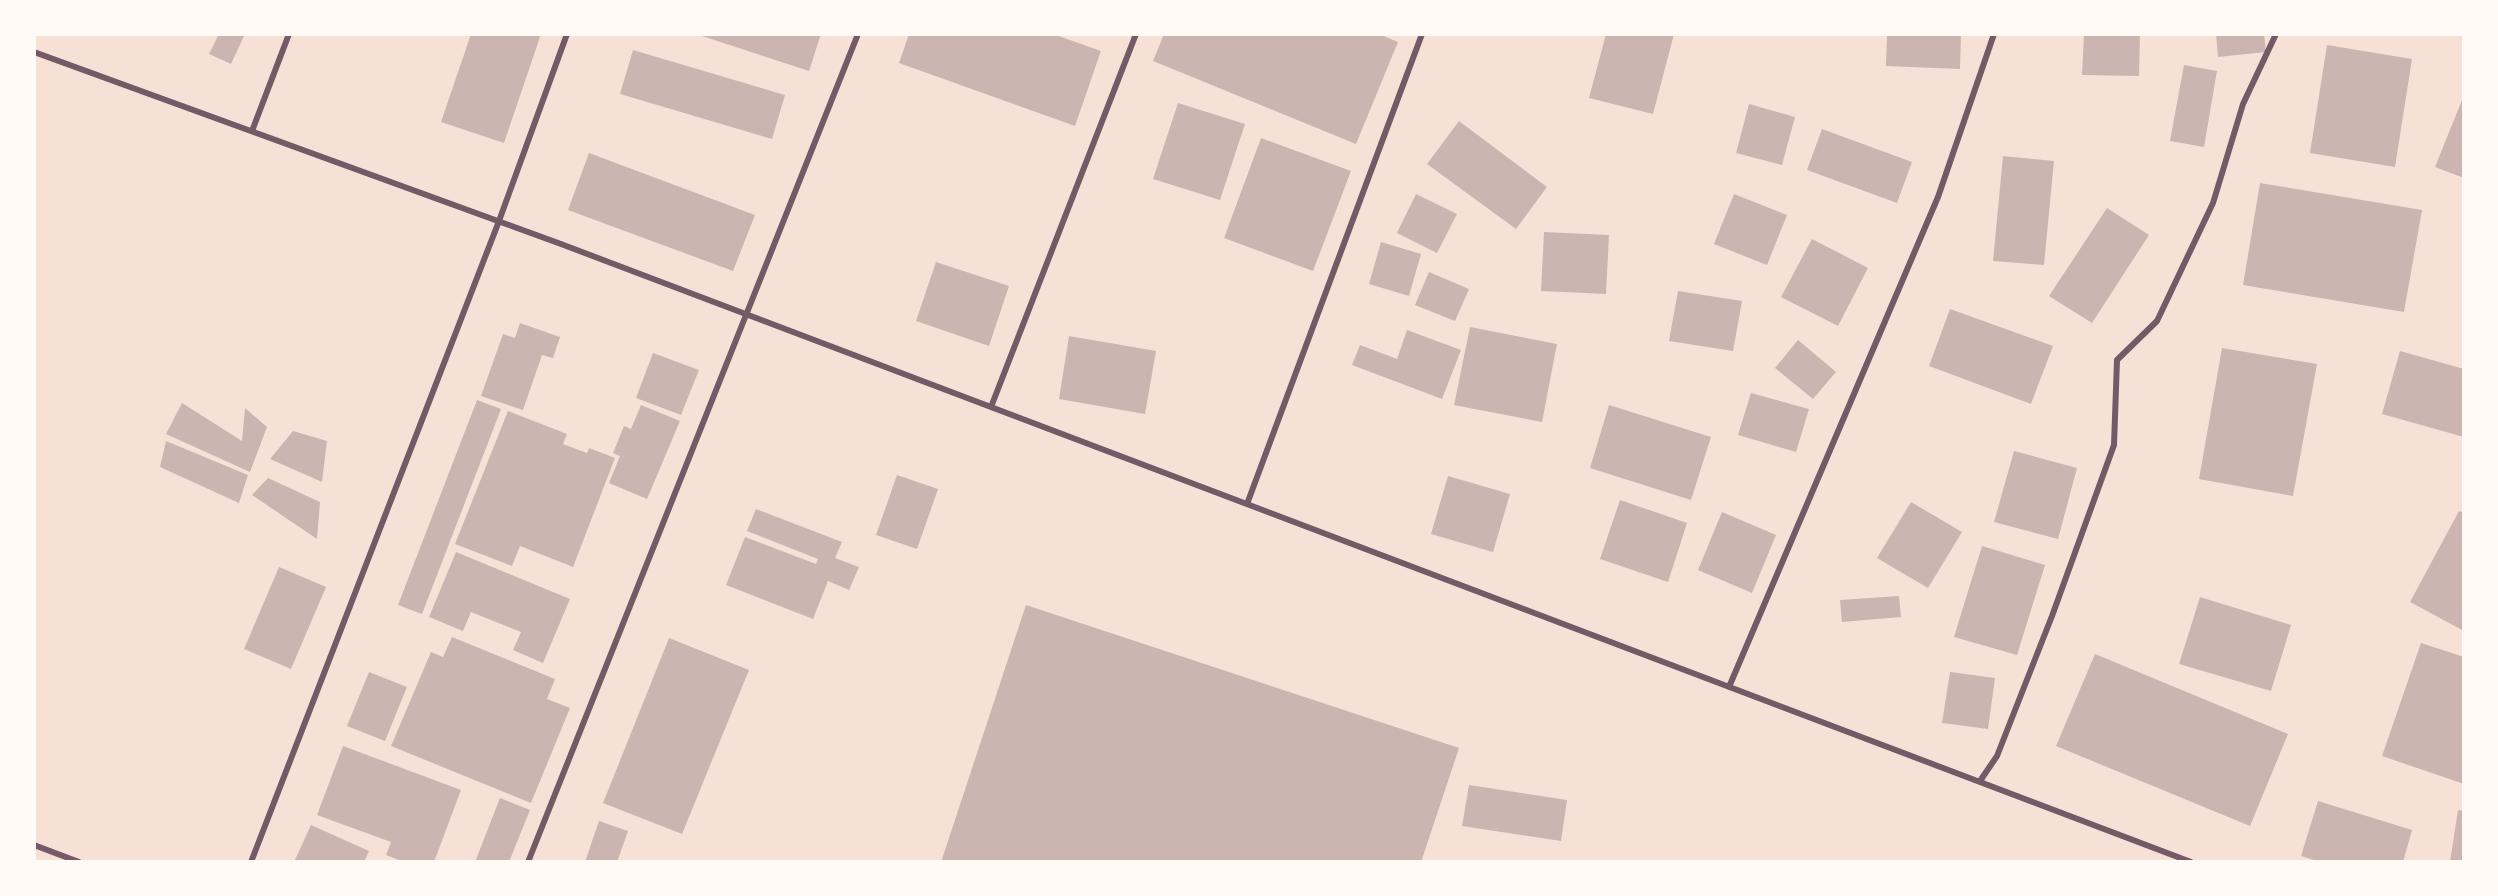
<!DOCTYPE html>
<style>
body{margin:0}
#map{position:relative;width:2498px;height:896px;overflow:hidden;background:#f7e1d7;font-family:"DejaVu Sans",sans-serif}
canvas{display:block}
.frame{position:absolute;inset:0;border:36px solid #fffaf5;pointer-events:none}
</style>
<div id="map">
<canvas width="2498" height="896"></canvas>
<div class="frame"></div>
</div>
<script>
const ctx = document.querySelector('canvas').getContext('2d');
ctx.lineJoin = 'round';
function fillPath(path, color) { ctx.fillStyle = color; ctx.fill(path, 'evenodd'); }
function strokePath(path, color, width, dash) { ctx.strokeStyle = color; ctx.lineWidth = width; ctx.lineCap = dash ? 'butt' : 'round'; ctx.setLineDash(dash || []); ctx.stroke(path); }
const building = new Path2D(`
 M 219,34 L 245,34 L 231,64 L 209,54 Z
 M 471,34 L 541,34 L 504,143 L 441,122 Z
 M 696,34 L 821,34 L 809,71 Z
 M 909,34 L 1053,34 L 1101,51 L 1075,126 L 899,63 Z
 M 1164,34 L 1379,34 L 1398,42 L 1356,144 L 1153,61 Z
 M 1606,34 L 1674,34 L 1653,114 L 1589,98 Z
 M 1887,34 L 1961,34 L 1960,69 L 1886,66 Z
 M 2084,34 L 2140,34 L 2139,76 L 2082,75 Z
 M 2216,34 L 2264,34 L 2266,52 L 2218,57 Z
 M 2327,45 L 2412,59 L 2395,167 L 2310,153 Z
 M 633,50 L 785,95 L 772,139 L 620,94 Z
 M 2184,65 L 2217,71 L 2204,147 L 2170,141 Z
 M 2464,95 L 2464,178 L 2435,167 Z
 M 1178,103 L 1245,124 L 1220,200 L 1153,179 Z
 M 1749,104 L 1795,117 L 1782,165 L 1736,153 Z
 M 1459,121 L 1547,187 L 1516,229 L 1427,164 Z
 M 1822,129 L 1912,162 L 1897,203 L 1807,170 Z
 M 1261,138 L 1351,171 L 1313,271 L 1224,238 Z
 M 589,153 L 755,215 L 733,271 L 568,210 Z
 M 2003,156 L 2054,161 L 2044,265 L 1993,261 Z
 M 2260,183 L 2422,210 L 2404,312 L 2243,285 Z
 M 1416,194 L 1457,214 L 1437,253 L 1397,233 Z
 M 1734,194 L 1787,215 L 1767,265 L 1714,244 Z
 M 2107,208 L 2149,235 L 2092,323 L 2049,296 Z
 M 1544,232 L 1609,235 L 1606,294 L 1541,291 Z
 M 1812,239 L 1868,268 L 1838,326 L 1781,297 Z
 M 1381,242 L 1421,254 L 1409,296 L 1369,284 Z
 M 936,262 L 1009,286 L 989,346 L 916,321 Z
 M 1429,272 L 1469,289 L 1455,321 L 1415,305 Z
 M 1678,291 L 1742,301 L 1733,351 L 1669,341 Z
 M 1950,309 L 2053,346 L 2031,404 L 1929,366 Z
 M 520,323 L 560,337 L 553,358 L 542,355 L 523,410 L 481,396 L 503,334 L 515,338 Z
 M 1470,327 L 1557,344 L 1542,422 L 1454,405 Z
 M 1407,330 L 1461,350 L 1442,399 L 1352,365 L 1360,345 L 1397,359 Z
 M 1069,336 L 1156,351 L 1145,414 L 1059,399 Z
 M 1798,340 L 1836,372 L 1813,399 L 1775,368 Z
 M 2222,348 L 2317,364 L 2293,496 L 2199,479 Z
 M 2400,351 L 2464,369 L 2464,437 L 2382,414 Z
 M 653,353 L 699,370 L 681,415 L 636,398 Z
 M 1751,393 L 1809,409 L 1796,452 L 1738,435 Z
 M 477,400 L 501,409 L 422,614 L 398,605 Z
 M 182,403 L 242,441 L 245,408 L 267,427 L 250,472 L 166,434 Z
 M 641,405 L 680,421 L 647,499 L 609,483 L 620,456 L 613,453 L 624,426 L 631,429 Z
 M 1609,405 L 1711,437 L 1691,500 L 1590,468 Z
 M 508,411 L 567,434 L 563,444 L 587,453 L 589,448 L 615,458 L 573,567 L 520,546 L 512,566 L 455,544 Z
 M 293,431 L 327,441 L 322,482 L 270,459 Z
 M 166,441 L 248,475 L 239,503 L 160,467 Z
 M 2014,451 L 2077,468 L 2058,539 L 1994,522 Z
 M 897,475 L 938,489 L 917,549 L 876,535 Z
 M 1448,476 L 1510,494 L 1493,552 L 1431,534 Z
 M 268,478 L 320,502 L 317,539 L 252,495 Z
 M 1620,500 L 1687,523 L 1668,582 L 1600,559 Z
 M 1911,502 L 1962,532 L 1928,588 L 1877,558 Z
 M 756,509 L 842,542 L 835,558 L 859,567 L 849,590 L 828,581 L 813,619 L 726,585 L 745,537 L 816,564 L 818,559 L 747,531 Z
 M 2459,511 L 2464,513 L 2464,631 L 2410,602 Z
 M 1722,512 L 1776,535 L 1752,593 L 1698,570 Z
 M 1982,546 L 2045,565 L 2017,655 L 1954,637 Z
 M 456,552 L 570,599 L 543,663 L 513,650 L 521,632 L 471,612 L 463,631 L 429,617 Z
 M 279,567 L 326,587 L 291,669 L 244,649 Z
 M 1899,596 L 1901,617 L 1842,622 L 1840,600 Z
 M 2200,597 L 2291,625 L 2271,691 L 2179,664 Z
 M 1026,605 L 1459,748 L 1421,862 L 941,862 Z
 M 452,637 L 555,679 L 547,699 L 570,708 L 531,803 L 391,746 L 431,652 L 443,657 Z
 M 669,638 L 749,670 L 682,834 L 603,803 Z
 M 2421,643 L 2464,657 L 2464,784 L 2382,756 Z
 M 2095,654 L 2288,734 L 2250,826 L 2056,746 Z
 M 369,672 L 407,687 L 385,741 L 347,726 Z
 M 1950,672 L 1995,678 L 1988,729 L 1942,723 Z
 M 343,746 L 461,790 L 434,862 L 404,862 L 386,855 L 391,842 L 317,815 Z
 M 1469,785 L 1567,800 L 1561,841 L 1462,826 Z
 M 500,798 L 530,810 L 509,862 L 475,862 Z
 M 2318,801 L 2412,830 L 2403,862 L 2320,862 L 2301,856 Z
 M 2458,810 L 2464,811 L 2464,862 L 2450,862 Z
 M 599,821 L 628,831 L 617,862 L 585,862 Z
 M 311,825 L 369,851 L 364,862 L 294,862 Z`);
const minor = new Path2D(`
 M 34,52 L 561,244 L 2191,862
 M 252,131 L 289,34
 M 991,407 L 1136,34
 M 1247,504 L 1422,34
 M 1729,687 L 1938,197 L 1994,34
 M 1980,781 L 1997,756 L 2052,616 L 2114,445 L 2117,360 L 2157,321 L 2213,203 L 2243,104 L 2276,34
 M 34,845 L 79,862
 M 251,862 L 499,221 L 567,34
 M 528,862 L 858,34`);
fillPath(building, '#ccb4b1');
strokePath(minor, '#755966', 6);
</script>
